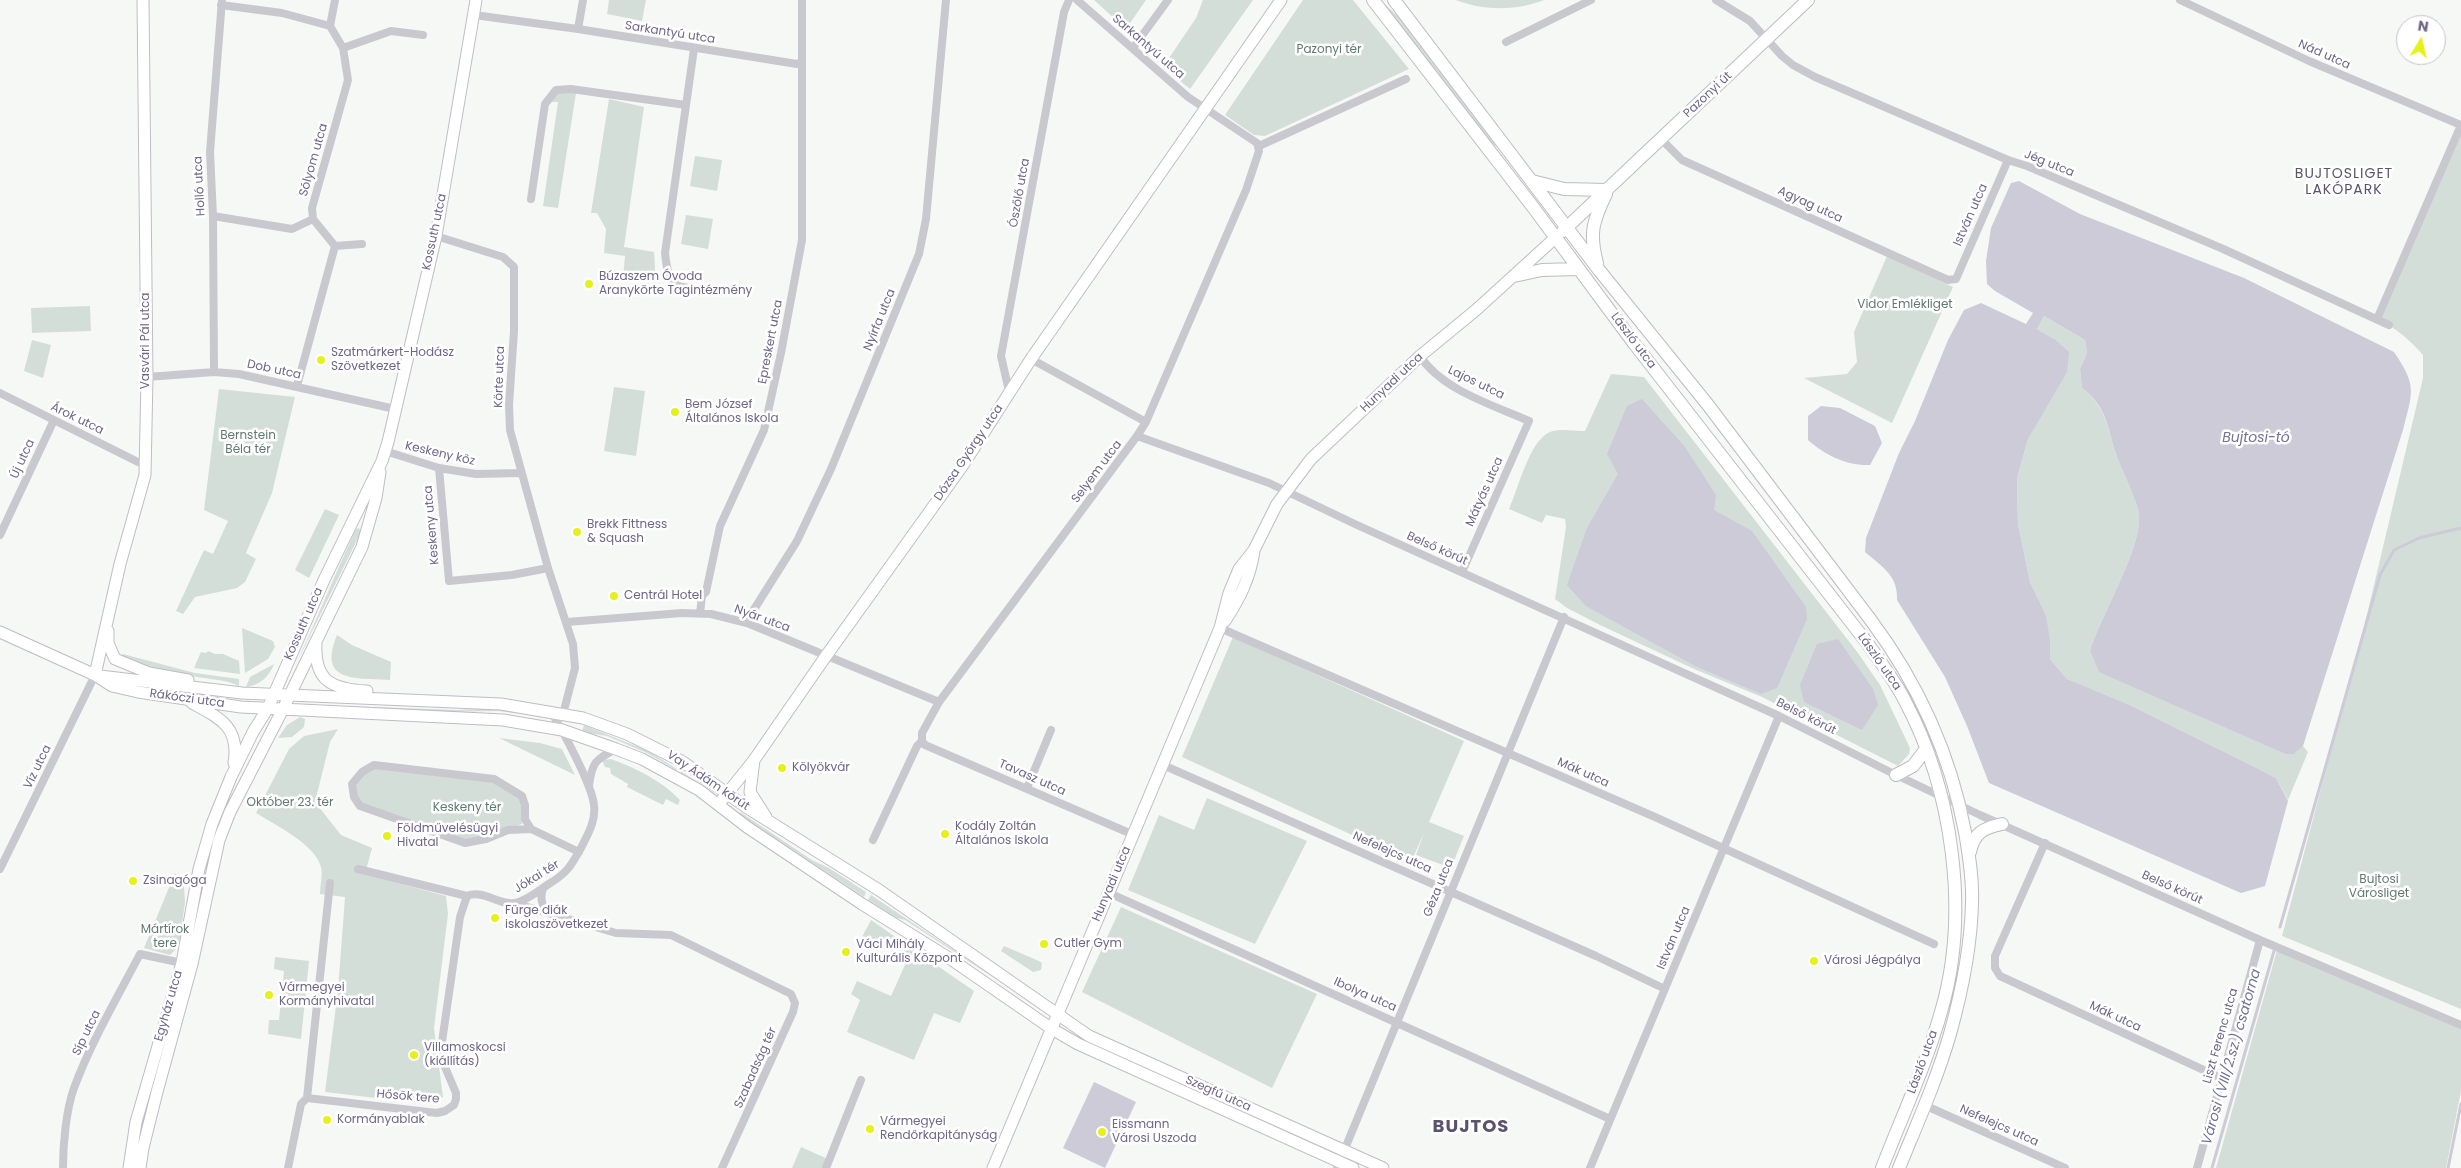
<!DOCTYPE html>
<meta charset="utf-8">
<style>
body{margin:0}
#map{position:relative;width:2461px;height:1168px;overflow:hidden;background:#f6f8f5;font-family:Poppins,sans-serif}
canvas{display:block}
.north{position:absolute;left:2396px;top:15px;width:50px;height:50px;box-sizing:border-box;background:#fff;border:1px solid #c5c1d0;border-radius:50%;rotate:9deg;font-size:14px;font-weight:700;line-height:20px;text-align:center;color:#6e6589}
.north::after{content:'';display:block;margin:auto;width:18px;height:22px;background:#e6f11c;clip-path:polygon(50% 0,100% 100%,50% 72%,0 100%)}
</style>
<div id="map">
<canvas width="2461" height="1168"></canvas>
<div class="north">N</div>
</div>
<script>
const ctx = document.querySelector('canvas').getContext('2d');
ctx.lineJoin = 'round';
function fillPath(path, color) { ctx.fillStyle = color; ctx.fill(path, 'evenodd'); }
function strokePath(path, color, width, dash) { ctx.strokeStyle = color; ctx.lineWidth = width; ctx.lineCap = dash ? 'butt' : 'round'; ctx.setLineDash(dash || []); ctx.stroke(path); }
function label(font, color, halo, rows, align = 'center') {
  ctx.font = font + ' Poppins,sans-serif'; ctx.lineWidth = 5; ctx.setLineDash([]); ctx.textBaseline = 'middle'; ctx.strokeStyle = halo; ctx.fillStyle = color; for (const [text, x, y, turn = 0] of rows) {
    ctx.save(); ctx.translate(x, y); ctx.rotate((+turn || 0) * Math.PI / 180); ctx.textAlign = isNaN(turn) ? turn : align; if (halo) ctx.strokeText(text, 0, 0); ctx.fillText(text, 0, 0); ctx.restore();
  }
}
const green = new Path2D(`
 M 609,0 L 646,0 L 642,21 L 607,14 Z
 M 1094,0 L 1146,0 L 1126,29 Z
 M 1203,0 L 1253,0 L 1190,89 L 1163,67 L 1196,18 Z
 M 1303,0 L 1353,0 L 1409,69 L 1265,136 L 1254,135 L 1225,115 Z
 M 1380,0 L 1400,18 L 1498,148 L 1482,136 Z
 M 1456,0 L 1544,0 C 1516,11 1484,11 1456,0 Z
 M 563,91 L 576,93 L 558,208 L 543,206 L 558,102 L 550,102 L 555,94 Z
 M 609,99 L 644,107 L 624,247 L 654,252 L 656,283 L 623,277 L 625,256 L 604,253 L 606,229 L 597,213 L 591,213 Z
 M 2461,125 L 2461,1009 L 2282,936 L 2365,623 L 2423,378 L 2423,355 C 2410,340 2395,327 2377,319 Z
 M 695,156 L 722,160 L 717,191 L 690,186 Z
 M 686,215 L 713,219 L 708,249 L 681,244 Z
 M 1887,256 L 1953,287 L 1892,423 L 1804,378 L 1847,374 L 1857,362 L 1854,332 Z
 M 90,306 L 91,331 L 32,333 L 31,308 Z
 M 2044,316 L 2085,340 L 2087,353 L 2080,369 L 2082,388 C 2106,407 2107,427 2116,454 C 2121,469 2138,502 2139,515 C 2142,548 2101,615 2090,651 L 2099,671 L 2285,754 L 2294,754 L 2303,746 L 2308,752 L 2288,800 L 2276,778 L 2067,679 L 2050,659 L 2046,615 L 2030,582 L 2018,524 L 2017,478 L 2028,439 L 2046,406 L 2054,339 L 2037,329 Z
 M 32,340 L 51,345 L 43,378 L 24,371 Z
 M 1611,374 L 1644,377 L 1858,653 L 1880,685 L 1910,748 L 1909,754 L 1898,766 L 1762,697 L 1694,669 L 1600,625 L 1567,608 L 1555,599 L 1566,527 L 1565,519 L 1546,515 L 1542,523 L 1509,509 C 1519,487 1529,441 1550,432 C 1559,428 1575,431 1585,431 Z
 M 614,387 L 645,391 L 636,456 L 604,451 Z
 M 219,389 L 295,397 L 272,493 L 246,553 L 256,559 L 245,582 L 237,588 L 195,597 L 183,614 L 176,611 L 204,550 L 213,554 L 228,521 L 204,510 Z
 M 325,509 L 339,515 L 309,578 L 295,570 Z
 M 359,528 L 361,532 L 295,666 C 316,621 335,574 356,529 Z
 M 242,628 L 273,641 L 275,647 L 268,659 L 245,673 Z
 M 337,635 L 352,645 L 391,662 L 390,680 C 356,678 317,683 337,635 Z
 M 1233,637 L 1464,741 L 1429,822 L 1464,836 L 1451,868 L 1416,855 L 1424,833 L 1411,862 L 1182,757 Z
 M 208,651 L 215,654 L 223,654 L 239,661 L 240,674 L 194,668 L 201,652 L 206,653 Z
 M 123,654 L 195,673 L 239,679 L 239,686 C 226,680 211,679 197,677 C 172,673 144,668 121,657 Z
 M 274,664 C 269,677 260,685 246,687 L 250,677 Z
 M 314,705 L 458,710 L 499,708 L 546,717 L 498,711 L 435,712 L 314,707 Z
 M 300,717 L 305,719 L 304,727 L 292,737 L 278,738 L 287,725 Z
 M 584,725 L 648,751 L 706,787 L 647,753 L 607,736 L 582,732 Z
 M 338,729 L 330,742 L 315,802 L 341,835 L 372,848 L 365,874 L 446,896 L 448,914 L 434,1028 L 443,1097 L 427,1104 L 325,1092 L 338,990 L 345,897 L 320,894 C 320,885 323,875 321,867 C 315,844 275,825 256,813 L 289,749 L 304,736 Z
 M 499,738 L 540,743 L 562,749 L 575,775 Z
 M 611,759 C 637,769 661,780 680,800 L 678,805 L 666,799 L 663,805 L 627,787 L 628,784 L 611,774 L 610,768 L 605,767 L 602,760 Z
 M 374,768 L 494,781 L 520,797 L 524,819 L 522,824 L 486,837 L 465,841 L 362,805 L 356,797 L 354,784 L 364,773 Z
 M 1207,798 L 1307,841 L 1255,944 L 1128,890 L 1159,815 L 1194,830 Z
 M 740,812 L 812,860 L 829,868 L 866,892 L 864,897 L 739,814 Z
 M 175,873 L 184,885 L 185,902 L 179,946 L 170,955 L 144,948 Z
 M 871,895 L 1022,996 L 905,920 L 896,918 L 868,900 Z
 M 1121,907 L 1317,994 L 1272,1088 L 1082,992 Z
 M 871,920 L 974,991 L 960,1023 L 934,1013 L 914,1060 L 847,1032 L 860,1000 L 851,994 L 857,981 L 891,996 L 908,958 L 862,937 Z
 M 1004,946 L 1039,961 L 1042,963 L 1041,970 L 1033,972 L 1001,951 Z
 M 2277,950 L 2461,1029 L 2461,1091 L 2446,1168 L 2216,1168 Z
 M 275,957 L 309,961 L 301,1039 L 268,1034 L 269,1020 L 279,1020 L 284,971 L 274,969 Z
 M 801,1147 L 830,1160 L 826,1168 L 792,1168 Z`);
const water = new Path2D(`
 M 2019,181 L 2080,214 L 2244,278 L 2394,352 C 2417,386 2413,391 2403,430 L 2303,746 L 2294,754 L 2285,754 L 2099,672 L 2090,651 C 2101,615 2142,548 2139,515 C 2138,502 2121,469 2116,454 C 2107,427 2107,407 2082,388 L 2080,369 L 2087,353 L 2085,340 L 2044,316 L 2037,329 L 2054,339 L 2069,352 L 2067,372 L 2028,439 L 2017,478 L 2018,524 L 2030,582 L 2046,615 L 2050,641 L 2050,659 L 2067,679 L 2129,705 L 2276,778 L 2288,801 L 2265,886 L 2241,893 L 1989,783 L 1967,726 L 1945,677 L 1897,600 C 1898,575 1882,567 1865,552 L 1866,538 L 1899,453 L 1915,421 L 1948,340 L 1964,310 L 1981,303 L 2026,324 L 2033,313 L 1995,291 L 1987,284 L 1986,261 L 1991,228 L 2011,183 Z
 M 1642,399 L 1685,447 L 1716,495 L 1714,510 L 1752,531 L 1806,607 L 1807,619 L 1777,688 L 1761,694 L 1695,666 L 1586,606 L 1567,585 L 1587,528 L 1618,474 L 1607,454 L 1627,406 Z
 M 1821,406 L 1840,408 L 1875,426 L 1882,443 L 1870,465 C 1847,466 1825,455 1808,440 L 1808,416 Z
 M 1838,639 L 1873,689 L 1878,705 L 1862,730 L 1804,702 L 1800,685 L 1817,644 Z
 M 1094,1082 L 1136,1102 L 1105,1168 L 1063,1148 Z`);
const stream = new Path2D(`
 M 2280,927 L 2380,575 L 2394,550 L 2419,538 L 2461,528
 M 2212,1168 L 2274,951
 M 2448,1168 L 2461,1104`);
const street = new Path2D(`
 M 1716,0 L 1750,21 L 1782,56 L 1793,65 L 1815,77 L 2008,160 L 2027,166 L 2221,248 L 2389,325
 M 2180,0 L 2309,61 L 2461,125
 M 221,5 L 282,13 L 330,26
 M 474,15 L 578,29 L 797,64 L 801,62
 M 578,29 L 583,0
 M 1506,42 L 1591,0
 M 343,48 L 391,31 L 423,35
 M 1133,48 L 1168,0
 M 694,49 L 665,253 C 669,288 672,285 705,291
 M 1661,139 L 1682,160 L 1948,280 L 1956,279 L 2008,160
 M 1259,146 L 1406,79
 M 531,199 L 545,104 L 556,90 L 571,89 L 686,105
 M 213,216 L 292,229 L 313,219
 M 436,236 L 503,257 L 514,267 L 514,331 L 509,405 L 510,430 L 548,568 L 573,644 L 575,668 L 563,714
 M 335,246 L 362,244
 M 2377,319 L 2461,125
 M 1420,356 C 1442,390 1493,405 1529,421 L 1462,572
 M 1031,359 L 1146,422
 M 214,372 L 213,216 L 210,152 L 222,0
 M 147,377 L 214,372 L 239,374 L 395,409
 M 297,386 L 335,246 L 313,219 L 312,208 L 348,80 L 343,48 L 330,26 L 335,0
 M 1009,391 L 1001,356 L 1064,12 L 1069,0
 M 0,393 L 144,465
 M 1137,436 L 1269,483 L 1357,525 L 1779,716 L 1890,772 L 1980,815 L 2260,940 L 2461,1025
 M 385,451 L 439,468 L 476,474 L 521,473
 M 439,468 L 449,581 L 512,575 L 548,568
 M 0,535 L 54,420
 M 700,613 L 702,596 L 706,592 L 720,526 L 764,430 L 781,353 L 802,240 L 802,0
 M 567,622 L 682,613 L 711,614 L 747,623 L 939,702
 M 747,623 L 753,611 L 797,541 L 831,469 L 919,254 L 926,219 L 946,0
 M 1220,628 L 1655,817 L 1934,944
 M 922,741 L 925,745 L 1134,835
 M 1163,765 L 1596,956 L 1665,989
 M 589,786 C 592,762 595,760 616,749
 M 1027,788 L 1051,730
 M 531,829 L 525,819 L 525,805 L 522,796 L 494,779 L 374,765 L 362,772 L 352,784 L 354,797 L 360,806 L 465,843 L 486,839 L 508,830 L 531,829 L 579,852
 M 873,840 L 917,746 L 922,741 L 922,733 L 939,702 L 1137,436 L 1146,422 L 1246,190 L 1259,151 L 1257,143 L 1188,97 L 1077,0
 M 2045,843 L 1995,956 L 1995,968 L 2000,976 L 2221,1078
 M 0,869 L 95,675
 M 358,869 L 467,896 C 483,889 500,906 515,903 C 529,900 540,889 552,882 C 569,871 571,865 581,848 C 588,834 596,821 594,805 C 592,785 562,729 551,712
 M 543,888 C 540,898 541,904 548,912
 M 1109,893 L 1610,1119
 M 514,903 L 616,933 L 671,935 L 791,994 L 795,1003 L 793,1012 L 722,1168
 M 307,1098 L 437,1113 L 445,1111 L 454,1105 L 456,1099 L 456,1093 L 445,1067 L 442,1042 L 460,917 L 467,896
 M 307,1098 L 330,883
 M 1924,1105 L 2065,1168
 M 63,1168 C 63,1145 66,1110 74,1088 C 91,1042 117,998 140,954 L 182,963
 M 288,1168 L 301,1104 L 307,1098
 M 826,1168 L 861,1080
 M 1337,1168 L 1564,617
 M 1590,1168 L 1779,716
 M 2197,1168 L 2260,940`);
const secondary = new Path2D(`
 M 1225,621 C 1240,598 1250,578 1254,551
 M 108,631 L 108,643 L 115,659 L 149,673 L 188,680
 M 0,632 L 95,675 L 112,686 L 138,692 L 241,707 L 503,720 L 562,730 L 616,749 L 642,759 L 699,790 L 747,827 L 862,904 L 952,960 L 1052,1029 L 1078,1044 L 1353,1168
 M 316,642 C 314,681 331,689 367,691
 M 95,675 L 120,564 L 145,475 L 147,377 L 143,0
 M 100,676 L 242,693 L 501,704 L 583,718 L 627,734 L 683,762 L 746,807 L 879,890 L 1089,1036 L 1383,1168
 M 192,703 C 220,718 240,727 234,763
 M 754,760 L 750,792 L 766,817
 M 722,800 L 754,760 L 826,656 L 963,465 L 1031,359 L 1281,0
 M 129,1168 L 136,1122 L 182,963 L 199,869 L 212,824 L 231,777 L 253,732 L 268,708 L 324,580 L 382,461 L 388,442 L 436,236 L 476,0
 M 140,1168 L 143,1148 L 157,1092 L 192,964 L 219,840 L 230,812 L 283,709 L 362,547 L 376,498 L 380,472
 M 993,1168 L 1220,628 L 1229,593 L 1239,569 L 1254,550 L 1277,504 L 1311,459 L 1420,356 L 1476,310 L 1555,238`);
const primary = new Path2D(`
 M 1373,0 L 1533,207 L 1633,342 L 1868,644 C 1881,663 1895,681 1905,701 C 1953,791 1970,914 1941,1012 C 1926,1065 1902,1116 1882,1168
 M 1394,0 L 1599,270 L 1708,405 L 1870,619 C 1918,683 1950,752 1965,832 C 1969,855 1973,879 1972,903 C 1971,947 1962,991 1950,1034 C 1937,1079 1917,1124 1899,1168
 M 1532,181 L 1564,189 L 1607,190
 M 1563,231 L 1808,0
 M 1597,263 C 1589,233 1593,221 1606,194
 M 1514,276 L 1542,270 L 1578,269
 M 1896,775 L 1913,766 L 1926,749
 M 1970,852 C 1974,833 1983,828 2002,824`);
const markers = [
 [589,284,5,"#e6f11c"],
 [321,360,5,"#e6f11c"],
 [675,412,5,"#e6f11c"],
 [577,532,5,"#e6f11c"],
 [614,596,5,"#e6f11c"],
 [782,768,5,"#e6f11c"],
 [945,834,5,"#e6f11c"],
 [387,836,5,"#e6f11c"],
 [133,881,5,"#e6f11c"],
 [495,918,5,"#e6f11c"],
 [1044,944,5,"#e6f11c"],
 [846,952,5,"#e6f11c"],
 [1814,961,5,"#e6f11c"],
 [269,995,5,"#e6f11c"],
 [414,1055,5,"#e6f11c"],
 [327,1120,5,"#e6f11c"],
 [870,1129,5,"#e6f11c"],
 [1102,1132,5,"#e6f11c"]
];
const streetNames = [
 ["Sarkantyú utca",670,33,9],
 ["Sarkantyú utca",1148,47,41],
 ["Nád utca",2324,55,24],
 ["Pazonyi út",1708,95,-43],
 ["Sólyom utca",314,160,-74],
 ["Jég utca",2049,164,22],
 ["Holló utca",200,186,-93],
 ["Ószőlő utca",1020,193,-80],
 ["Agyag utca",1810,205,25],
 ["István utca",1971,215,-66],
 ["Kossuth utca",435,232,-78],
 ["Nyírfa utca",880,320,-68],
 ["Vasvári Pál utca",146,341,-90],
 ["László utca",1633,341,53],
 ["Epreskert utca",771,342,-79],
 ["Dob utca",274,370,12],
 ["Körte utca",500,377,-88],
 ["Hunyadi utca",1392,383,-43],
 ["Lajos utca",1476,383,26],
 ["Árok utca",77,419,26],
 ["Dózsa György utca",969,453,-56],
 ["Keskeny köz",440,454,13],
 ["Új utca",23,459,-65],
 ["Selyem utca",1097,472,-53],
 ["Mátyás utca",1485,492,-66],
 ["Keskeny utca",432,525,-95],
 ["Belső körút",1437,549,24],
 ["Nyár utca",762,619,20],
 ["Kossuth utca",304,624,-66],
 ["László utca",1879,662,55],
 ["Rákóczi utca",187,699,8],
 ["Belső körút",1806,717,27],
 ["Víz utca",38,767,-64],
 ["Mák utca",1583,773,24],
 ["Tavasz utca",1032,778,24],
 ["Vay Ádám körút",708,781,34],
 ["Nefelejcs utca",1392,853,24],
 ["Jókai tér",537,877,-32],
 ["Hunyadi utca",1112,884,-67],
 ["Géza utca",1439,888,-68],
 ["Belső körút",2172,888,24],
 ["István utca",1674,938,-67],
 ["Ibolya utca",1365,995,24],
 ["Egyház utca",169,1006,-74],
 ["Mák utca",2115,1017,25],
 ["Síp utca",87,1033,-64],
 ["Liszt Ferenc utca",2221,1036,-74],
 ["László utca",1923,1062,-70],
 ["Szabadság tér",756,1068,-66],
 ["Szegfű utca",1218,1094,24],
 ["Hősök tere",408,1097,5],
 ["Nefelejcs utca",1999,1126,24]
];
const parkNames = [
 ["Pazonyi tér",1329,50],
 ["Vidor Emlékliget",1905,305],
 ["Bernstein",248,436],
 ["Béla tér",248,450],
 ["Október 23. tér",290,803],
 ["Keskeny tér",467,808],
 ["Bujtosi",2379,880],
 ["Városliget",2379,894],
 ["Mártírok",165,930],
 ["tere",165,944]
];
const poiNames = [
 ["Búzaszem Óvoda",599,277],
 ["Aranykörte Tagintézmény",599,291],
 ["Szatmárkert-Hodász",331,353],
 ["Szövetkezet",331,367],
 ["Bem József",685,405],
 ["Általános Iskola",685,419],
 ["Brekk Fittness",587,525],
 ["& Squash",587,539],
 ["Centrál Hotel",624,596],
 ["Kölyökvár",792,768],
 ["Kodály Zoltán",955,827],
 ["Általános Iskola",955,841],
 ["Földművelésügyi",397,829],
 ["Hivatal",397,843],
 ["Zsinagóga",143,881],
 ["Fürge diák",505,911],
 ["iskolaszövetkezet",505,925],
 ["Cutler Gym",1054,944],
 ["Váci Mihály",856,945],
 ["Kulturális Központ",856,959],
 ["Városi Jégpálya",1824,961],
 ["Vármegyei",279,988],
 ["Kormányhivatal",279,1002],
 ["Villamoskocsi",424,1048],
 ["(kiállítás)",424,1062],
 ["Kormányablak",337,1120],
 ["Vármegyei",880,1122],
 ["Rendőrkapitányság",880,1136],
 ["Eissmann",1112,1125],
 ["Városi Uszoda",1112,1139]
];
const neighbourhoodNames = [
 ["BUJTOSLIGET",2344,174],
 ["LAKÓPARK",2344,190]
];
const waterNames = [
 ["Bujtosi-tó",2256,438],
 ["Városi (VIII/2.sz.) csatorna",2232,1057,-74]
];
const districtNames = [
 ["BUJTOS",1471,1127]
];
fillPath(green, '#d4ded8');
fillPath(water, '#cccbd7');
strokePath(stream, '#cccbd7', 3);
strokePath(secondary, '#bfbcc6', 13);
strokePath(primary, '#bdbbc3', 14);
strokePath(street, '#cac8cf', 8);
strokePath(secondary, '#fff', 11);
strokePath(primary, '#fff', 12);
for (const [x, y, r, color] of markers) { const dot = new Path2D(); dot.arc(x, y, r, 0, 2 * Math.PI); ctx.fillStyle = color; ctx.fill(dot); strokePath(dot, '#fff', 2); }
label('12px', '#6e6589', '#fff', streetNames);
label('12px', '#607a70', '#fff', parkNames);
label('12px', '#6e6589', '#fff', poiNames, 'left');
ctx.letterSpacing = '1px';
label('14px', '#5a536d', '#fff', neighbourhoodNames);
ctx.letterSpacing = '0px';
label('italic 14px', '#736f9a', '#fff', waterNames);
ctx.letterSpacing = '1px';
label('bold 18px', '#5a536d', '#fff', districtNames);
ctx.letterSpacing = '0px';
</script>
